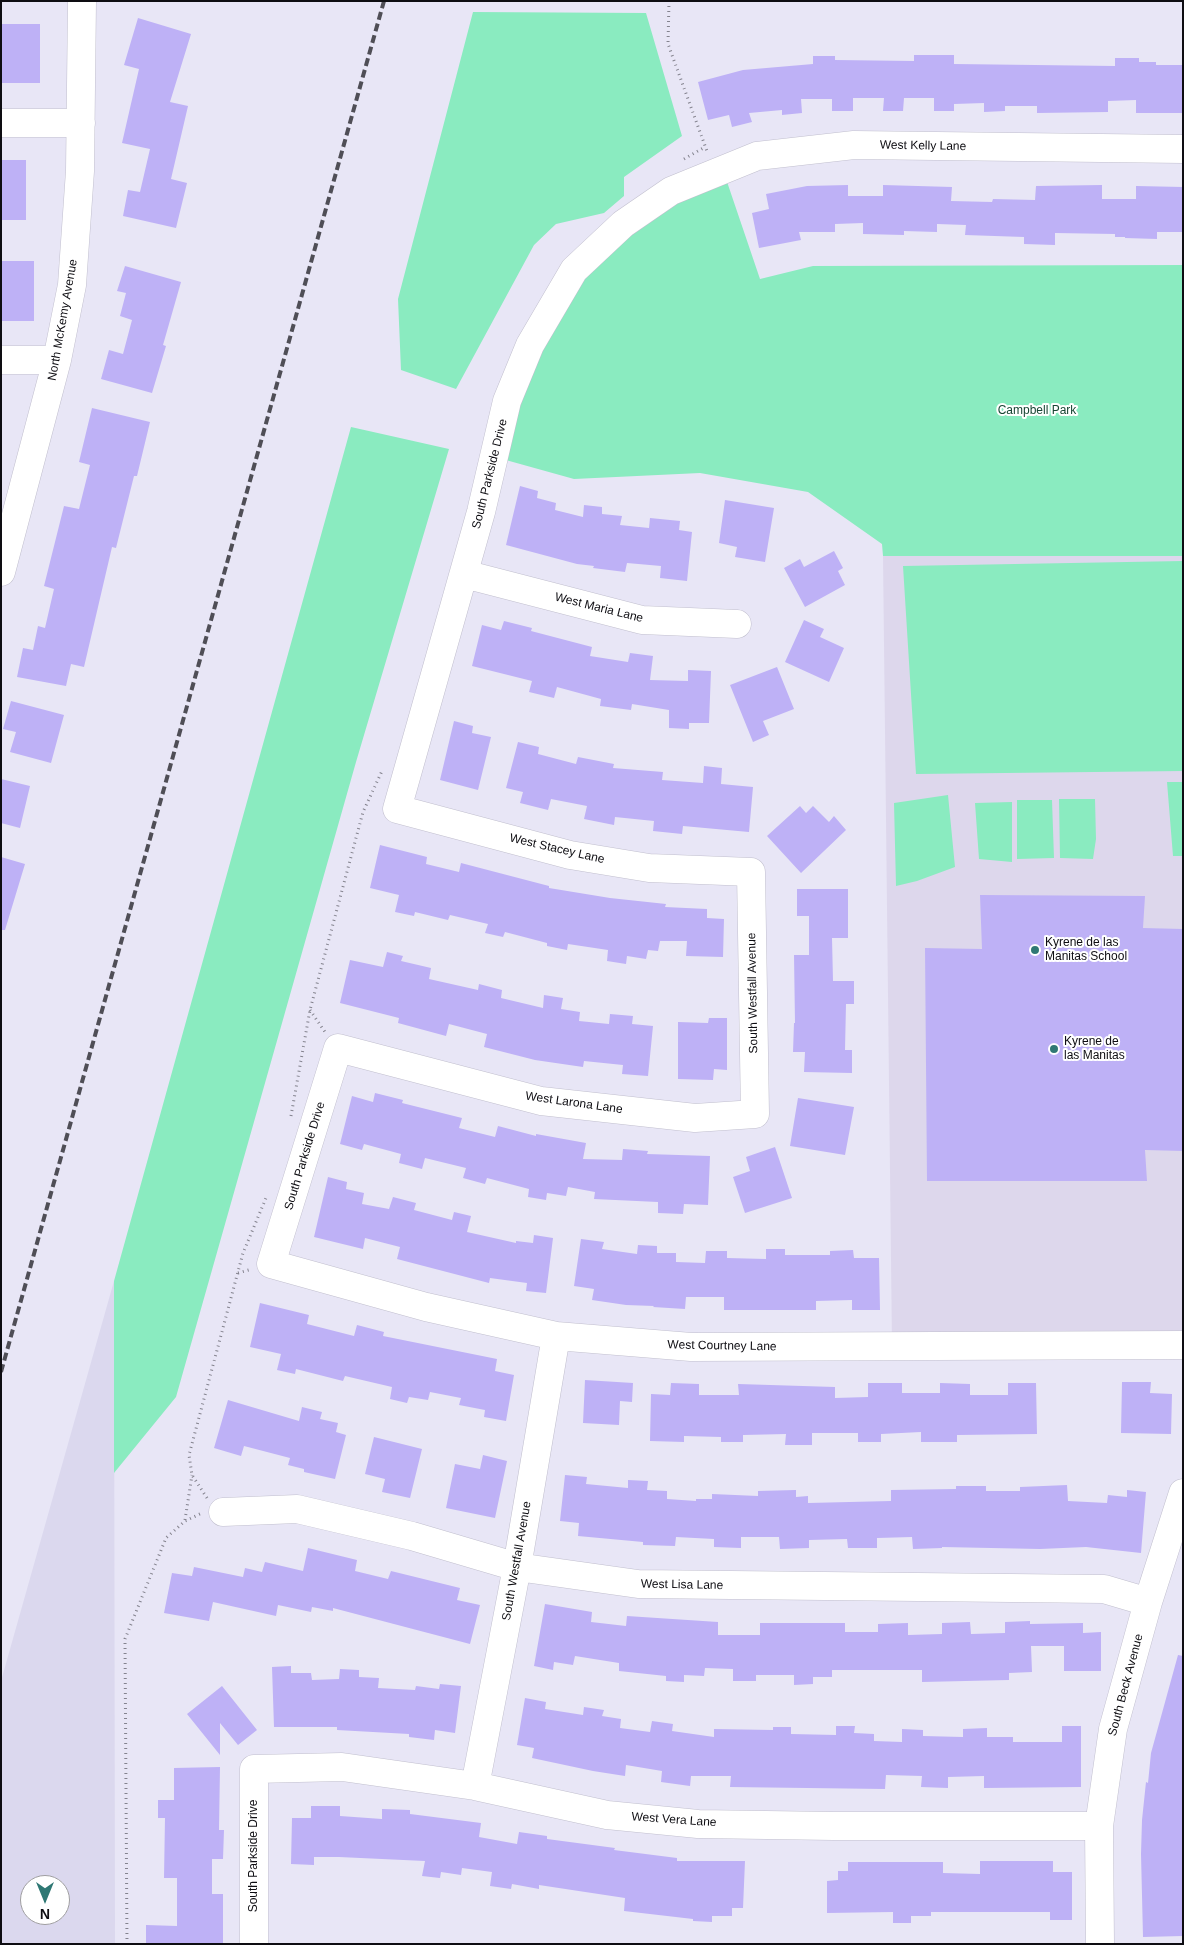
<!DOCTYPE html>
<style>
body{margin:0}
#map{position:relative;width:1184px;height:1945px;overflow:hidden;background:#e8e6f6;font-family:Arial,sans-serif}
canvas{display:block}
.frame{position:absolute;inset:0;border:2px solid #0e0d12;pointer-events:none}
.north{position:absolute;left:20px;top:1875px;width:50px;height:50px;box-sizing:border-box;background:#fff;border:1px solid #9f9ea0;border-radius:50%;rotate:180deg;font-size:14px;font-weight:700;line-height:20px;text-align:center;color:#0e0d12}
.north::after{content:'';display:block;margin:auto;width:18px;height:22px;background:#2f7874;clip-path:polygon(50% 0,100% 100%,50% 72%,0 100%)}
</style>
<div id="map">
<canvas width="1184" height="1945"></canvas>
<div class="frame"></div>
<div class="north">N</div>
</div>
<script>
const ctx = document.querySelector('canvas').getContext('2d');
ctx.lineJoin = 'round';
function fillPath(path, color) { ctx.fillStyle = color; ctx.fill(path, 'evenodd'); }
function strokePath(path, color, width, dash) { ctx.strokeStyle = color; ctx.lineWidth = width; ctx.lineCap = dash ? 'butt' : 'round'; ctx.setLineDash(dash || []); ctx.stroke(path); }
function label(font, color, halo, rows, align = 'center') {
  ctx.font = font + ' Arial,sans-serif'; ctx.lineWidth = 4; ctx.setLineDash([]); ctx.textBaseline = 'middle'; ctx.strokeStyle = halo; ctx.fillStyle = color; for (const [text, x, y, turn = 0] of rows) {
    ctx.save(); ctx.translate(x, y); ctx.rotate((+turn || 0) * Math.PI / 180); ctx.textAlign = isNaN(turn) ? turn : align; if (halo) ctx.strokeText(text, 0, 0); ctx.fillText(text, 0, 0); ctx.restore();
  }
}
const built = new Path2D(`
 M 114,1281 L 115,1944 L 1,1944 L 1,1681 ZM 30,1885 L 60,1885 L 60,1915 L 30,1915 Z`);
const education = new Path2D(`
 M 883,556 L 1183,556 L 1183,1345 L 892,1346 Z`);
const green = new Path2D(`
 M 473,12 L 646,13 L 682,136 L 624,177 L 624,196 L 604,213 L 556,224 L 534,245 L 456,389 L 401,370 L 398,299 Z
 M 723,170 L 760,279 L 813,266 L 1183,265 L 1183,556 L 883,556 L 882,544 L 808,492 L 700,473 L 574,479 L 495,457 L 574,270 Z
 M 351,427 L 449,449 L 356,762 L 176,1397 L 114,1473 L 114,1281 Z
 M 1183,561 L 1183,771 L 916,774 L 903,566 Z
 M 1167,782 L 1183,782 L 1183,856 L 1173,856 Z
 M 948,795 L 955,867 L 917,881 L 896,886 L 894,803 Z
 M 1059,799 L 1095,799 L 1096,839 L 1093,859 L 1060,858 Z
 M 1017,800 L 1052,800 L 1054,858 L 1017,859 Z
 M 1012,802 L 1012,862 L 979,859 L 975,803 Z`);
const building = new Path2D(`
 M 138,18 L 191,34 L 170,102 L 188,106 L 171,179 L 187,183 L 176,228 L 123,216 L 128,190 L 140,192 L 150,149 L 122,143 L 139,69 L 124,65 Z
 M 1,24 L 40,24 L 40,83 L 1,83 Z
 M 914,55 L 954,55 L 954,64 L 1115,66 L 1115,58 L 1139,58 L 1139,62 L 1156,62 L 1156,65 L 1183,65 L 1183,113 L 1136,113 L 1136,100 L 1108,101 L 1108,112 L 1037,113 L 1037,106 L 1005,106 L 1005,111 L 984,112 L 984,103 L 954,104 L 954,111 L 934,111 L 934,98 L 904,98 L 903,111 L 883,111 L 884,98 L 853,98 L 853,111 L 832,111 L 832,99 L 801,99 L 802,113 L 782,115 L 782,110 L 749,113 L 752,122 L 732,127 L 729,115 L 708,120 L 698,82 L 743,70 L 813,64 L 813,56 L 835,56 L 835,60 L 914,61 Z
 M 1,160 L 26,160 L 26,220 L 1,220 Z
 M 848,185 L 848,196 L 883,196 L 883,185 L 952,187 L 951,201 L 992,202 L 993,199 L 1035,200 L 1036,186 L 1102,185 L 1102,199 L 1136,199 L 1136,186 L 1183,187 L 1183,232 L 1157,232 L 1157,239 L 1125,238 L 1125,237 L 1115,237 L 1115,234 L 1055,233 L 1055,245 L 1024,244 L 1024,237 L 965,235 L 966,225 L 937,224 L 937,232 L 904,231 L 904,235 L 863,234 L 863,223 L 835,224 L 835,232 L 799,232 L 801,240 L 759,248 L 752,213 L 769,209 L 766,194 L 807,186 Z
 M 1,261 L 34,261 L 34,321 L 1,321 Z
 M 125,266 L 181,282 L 163,345 L 166,346 L 152,393 L 101,379 L 109,350 L 123,354 L 132,320 L 120,316 L 126,293 L 117,291 Z
 M 92,408 L 150,422 L 137,476 L 134,476 L 116,548 L 112,547 L 84,667 L 71,664 L 66,686 L 17,677 L 23,648 L 33,650 L 38,626 L 45,628 L 54,589 L 44,586 L 64,506 L 79,509 L 90,465 L 79,462 Z
 M 520,486 L 538,491 L 537,498 L 556,503 L 555,510 L 583,517 L 584,505 L 602,507 L 602,514 L 622,516 L 620,525 L 649,528 L 650,518 L 680,521 L 679,530 L 692,532 L 687,581 L 660,578 L 661,566 L 627,563 L 625,572 L 593,568 L 594,566 L 577,564 L 506,545 Z
 M 725,500 L 774,508 L 765,562 L 735,557 L 737,547 L 719,543 Z
 M 834,551 L 843,568 L 838,571 L 845,585 L 805,607 L 784,568 L 800,559 L 804,567 Z
 M 804,620 L 824,629 L 820,637 L 844,648 L 829,682 L 785,662 Z
 M 504,621 L 532,628 L 531,631 L 592,647 L 590,656 L 628,662 L 630,653 L 653,656 L 650,680 L 688,681 L 688,670 L 711,671 L 709,723 L 689,723 L 689,729 L 669,728 L 669,710 L 632,704 L 631,710 L 600,706 L 601,699 L 557,687 L 554,698 L 529,692 L 532,681 L 472,666 L 482,625 L 501,630 Z
 M 777,667 L 794,709 L 763,721 L 769,735 L 753,742 L 730,685 Z
 M 11,701 L 64,715 L 51,763 L 10,752 L 16,732 L 3,729 Z
 M 454,721 L 473,726 L 472,733 L 491,737 L 478,790 L 440,780 Z
 M 518,742 L 539,747 L 538,754 L 576,764 L 578,757 L 614,764 L 613,768 L 663,772 L 662,780 L 703,783 L 704,766 L 722,768 L 721,784 L 753,787 L 749,832 L 683,826 L 682,834 L 653,831 L 654,821 L 615,817 L 614,825 L 584,819 L 587,806 L 551,799 L 548,810 L 520,803 L 523,792 L 506,788 Z
 M 1,779 L 30,786 L 20,828 L 1,823 Z
 M 800,806 L 806,813 L 813,806 L 829,822 L 834,816 L 846,830 L 801,873 L 767,836 Z
 M 380,845 L 427,857 L 426,864 L 459,872 L 461,863 L 549,886 L 549,888 L 610,898 L 666,904 L 665,907 L 707,909 L 707,918 L 724,919 L 723,957 L 686,956 L 687,941 L 660,941 L 658,951 L 648,950 L 646,959 L 627,956 L 626,964 L 607,961 L 608,950 L 568,944 L 567,950 L 547,946 L 547,943 L 505,932 L 503,937 L 485,933 L 488,924 L 450,915 L 448,920 L 415,912 L 414,916 L 395,912 L 399,895 L 370,888 Z
 M 1,857 L 25,864 L 5,930 L 1,930 Z
 M 797,889 L 848,889 L 848,938 L 832,938 L 833,981 L 854,981 L 854,1004 L 846,1004 L 845,1050 L 852,1050 L 852,1073 L 804,1072 L 805,1052 L 793,1052 L 794,1023 L 795,1023 L 794,955 L 809,955 L 809,916 L 797,916 Z
 M 980,895 L 1145,896 L 1143,928 L 1183,929 L 1183,1151 L 1145,1150 L 1147,1181 L 927,1181 L 925,948 L 982,949 Z
 M 387,952 L 403,956 L 401,961 L 431,968 L 429,979 L 478,990 L 479,984 L 502,990 L 501,998 L 543,1008 L 544,995 L 563,998 L 561,1009 L 580,1012 L 579,1021 L 609,1024 L 610,1014 L 633,1016 L 632,1024 L 653,1026 L 648,1076 L 622,1074 L 623,1065 L 584,1061 L 583,1067 L 535,1060 L 484,1047 L 487,1034 L 449,1024 L 446,1036 L 398,1023 L 399,1018 L 340,1003 L 350,960 L 383,967 Z
 M 709,1018 L 727,1018 L 727,1070 L 714,1069 L 713,1080 L 678,1079 L 678,1022 L 708,1023 Z
 M 375,1093 L 403,1100 L 402,1103 L 462,1118 L 459,1128 L 495,1137 L 498,1126 L 536,1136 L 536,1134 L 586,1143 L 583,1159 L 622,1160 L 623,1149 L 648,1151 L 647,1154 L 710,1156 L 708,1205 L 684,1204 L 683,1214 L 658,1213 L 658,1202 L 594,1199 L 595,1192 L 568,1187 L 566,1196 L 547,1193 L 546,1200 L 528,1197 L 529,1189 L 487,1178 L 485,1184 L 463,1178 L 466,1168 L 425,1158 L 422,1169 L 399,1163 L 401,1154 L 364,1144 L 362,1150 L 340,1144 L 352,1096 L 373,1102 Z
 M 798,1098 L 854,1107 L 845,1155 L 790,1146 Z
 M 775,1147 L 792,1198 L 745,1213 L 733,1177 L 750,1171 L 746,1157 Z
 M 328,1177 L 347,1182 L 346,1189 L 364,1193 L 362,1204 L 389,1209 L 393,1197 L 416,1203 L 414,1210 L 452,1220 L 454,1212 L 471,1216 L 467,1232 L 516,1243 L 516,1241 L 533,1243 L 534,1235 L 553,1238 L 546,1293 L 526,1291 L 527,1283 L 490,1278 L 489,1283 L 397,1259 L 400,1247 L 365,1238 L 363,1249 L 314,1237 Z
 M 581,1239 L 604,1242 L 602,1249 L 637,1254 L 638,1245 L 657,1246 L 657,1253 L 676,1253 L 676,1262 L 705,1263 L 706,1251 L 727,1251 L 727,1258 L 766,1259 L 766,1249 L 785,1249 L 785,1255 L 830,1255 L 830,1251 L 853,1250 L 854,1258 L 879,1258 L 880,1310 L 852,1310 L 852,1300 L 816,1301 L 816,1310 L 724,1310 L 724,1297 L 686,1297 L 685,1309 L 653,1307 L 654,1306 L 626,1305 L 592,1300 L 594,1289 L 574,1286 Z
 M 260,1303 L 309,1315 L 307,1324 L 354,1336 L 357,1325 L 384,1332 L 383,1336 L 497,1359 L 495,1371 L 514,1375 L 506,1421 L 484,1417 L 485,1410 L 459,1405 L 461,1398 L 430,1392 L 428,1400 L 409,1397 L 407,1403 L 390,1399 L 392,1387 L 345,1376 L 343,1381 L 296,1369 L 295,1374 L 277,1370 L 281,1354 L 250,1347 Z
 M 585,1380 L 633,1383 L 632,1402 L 620,1401 L 619,1425 L 583,1423 Z
 M 1122,1382 L 1151,1382 L 1150,1393 L 1172,1394 L 1171,1434 L 1121,1433 Z
 M 671,1383 L 699,1384 L 699,1395 L 739,1395 L 738,1384 L 835,1387 L 835,1398 L 868,1397 L 868,1383 L 902,1383 L 902,1393 L 940,1393 L 940,1383 L 970,1384 L 970,1395 L 1008,1395 L 1008,1383 L 1036,1383 L 1037,1434 L 957,1435 L 957,1442 L 921,1442 L 921,1432 L 881,1434 L 881,1442 L 858,1442 L 858,1433 L 812,1433 L 812,1445 L 785,1445 L 786,1434 L 743,1435 L 743,1442 L 721,1442 L 721,1437 L 684,1436 L 684,1442 L 650,1441 L 651,1394 L 670,1395 Z
 M 228,1400 L 299,1421 L 302,1407 L 322,1412 L 320,1419 L 338,1423 L 336,1432 L 346,1435 L 335,1479 L 304,1472 L 304,1469 L 288,1465 L 290,1458 L 244,1446 L 241,1456 L 214,1448 Z
 M 374,1437 L 422,1449 L 410,1498 L 382,1492 L 385,1479 L 365,1474 Z
 M 483,1455 L 507,1461 L 495,1518 L 446,1508 L 455,1464 L 480,1469 Z
 M 565,1475 L 587,1477 L 586,1484 L 628,1488 L 628,1480 L 648,1481 L 647,1490 L 667,1491 L 667,1499 L 696,1501 L 696,1499 L 712,1499 L 712,1494 L 758,1496 L 758,1491 L 796,1490 L 796,1497 L 808,1496 L 808,1503 L 891,1501 L 891,1490 L 956,1489 L 956,1486 L 986,1486 L 986,1491 L 1020,1491 L 1020,1487 L 1067,1485 L 1068,1501 L 1107,1503 L 1108,1495 L 1127,1497 L 1127,1490 L 1146,1492 L 1141,1553 L 1086,1547 L 1040,1549 L 942,1547 L 942,1548 L 913,1549 L 912,1537 L 877,1538 L 877,1548 L 848,1548 L 847,1539 L 809,1540 L 809,1548 L 780,1549 L 779,1537 L 741,1537 L 741,1548 L 714,1547 L 714,1539 L 676,1537 L 675,1546 L 643,1545 L 643,1542 L 578,1536 L 579,1523 L 560,1521 Z
 M 308,1548 L 357,1560 L 355,1571 L 388,1579 L 391,1571 L 460,1588 L 457,1600 L 480,1605 L 470,1644 L 333,1608 L 333,1611 L 312,1607 L 311,1612 L 278,1605 L 276,1616 L 213,1602 L 209,1621 L 164,1613 L 172,1573 L 192,1576 L 194,1567 L 243,1577 L 245,1568 L 262,1572 L 265,1562 L 303,1571 Z
 M 545,1604 L 592,1612 L 591,1622 L 626,1626 L 627,1616 L 718,1622 L 718,1635 L 760,1635 L 760,1623 L 845,1623 L 845,1632 L 878,1632 L 878,1624 L 908,1623 L 908,1635 L 942,1634 L 942,1623 L 970,1622 L 971,1634 L 1005,1633 L 1005,1622 L 1030,1621 L 1030,1624 L 1083,1623 L 1083,1633 L 1101,1632 L 1101,1671 L 1064,1671 L 1064,1646 L 1031,1646 L 1032,1672 L 1009,1673 L 1009,1680 L 922,1682 L 922,1670 L 832,1670 L 832,1677 L 813,1677 L 813,1684 L 794,1685 L 794,1675 L 756,1675 L 756,1681 L 733,1681 L 733,1669 L 705,1668 L 704,1676 L 684,1675 L 684,1682 L 666,1681 L 666,1676 L 619,1671 L 619,1663 L 575,1656 L 573,1665 L 554,1662 L 553,1670 L 534,1666 Z
 M 1178,1655 L 1183,1656 L 1183,1936 L 1143,1937 L 1141,1854 L 1142,1820 L 1146,1782 L 1148,1783 L 1151,1753 Z
 M 291,1666 L 291,1673 L 311,1673 L 312,1680 L 339,1679 L 340,1669 L 359,1670 L 359,1677 L 379,1678 L 378,1688 L 415,1690 L 416,1686 L 439,1689 L 440,1684 L 461,1686 L 455,1733 L 435,1730 L 434,1740 L 409,1737 L 409,1734 L 337,1730 L 337,1727 L 274,1727 L 272,1667 Z
 M 222,1686 L 257,1730 L 238,1745 L 220,1723 L 220,1755 L 187,1714 Z
 M 525,1698 L 546,1702 L 545,1709 L 583,1715 L 584,1707 L 604,1710 L 602,1716 L 621,1719 L 620,1728 L 650,1732 L 652,1721 L 673,1724 L 672,1731 L 714,1737 L 714,1729 L 773,1730 L 773,1727 L 791,1727 L 791,1734 L 836,1735 L 836,1726 L 855,1726 L 854,1733 L 874,1734 L 874,1741 L 902,1742 L 902,1729 L 923,1730 L 923,1736 L 963,1737 L 963,1729 L 987,1728 L 987,1737 L 1013,1737 L 1013,1742 L 1062,1742 L 1062,1726 L 1081,1726 L 1081,1787 L 984,1788 L 984,1776 L 948,1777 L 948,1788 L 921,1787 L 922,1776 L 886,1775 L 885,1789 L 730,1787 L 731,1776 L 691,1776 L 690,1786 L 661,1782 L 662,1771 L 626,1765 L 625,1776 L 593,1771 L 532,1758 L 534,1748 L 517,1745 Z
 M 220,1767 L 219,1830 L 224,1830 L 223,1859 L 212,1859 L 212,1894 L 223,1894 L 223,1944 L 146,1943 L 146,1925 L 177,1926 L 177,1878 L 164,1878 L 165,1818 L 158,1818 L 158,1800 L 174,1800 L 174,1768 Z
 M 311,1806 L 340,1806 L 340,1816 L 382,1819 L 382,1809 L 410,1810 L 410,1814 L 481,1823 L 479,1837 L 517,1844 L 519,1832 L 547,1836 L 547,1839 L 615,1848 L 614,1850 L 677,1858 L 677,1861 L 745,1861 L 743,1908 L 732,1908 L 732,1916 L 712,1916 L 712,1922 L 693,1921 L 693,1919 L 624,1911 L 625,1898 L 539,1885 L 539,1889 L 512,1884 L 511,1889 L 490,1886 L 492,1872 L 462,1868 L 461,1875 L 441,1872 L 440,1878 L 422,1876 L 425,1861 L 339,1857 L 314,1857 L 314,1865 L 291,1864 L 292,1818 L 311,1818 Z
 M 980,1861 L 1053,1861 L 1053,1872 L 1072,1872 L 1072,1920 L 1050,1920 L 1050,1912 L 931,1912 L 931,1916 L 911,1916 L 911,1923 L 893,1923 L 893,1912 L 827,1913 L 827,1881 L 838,1880 L 838,1871 L 848,1871 L 848,1862 L 943,1862 L 943,1873 L 980,1874 Z`);
const path = new Path2D(`
 M 669,1 L 668,44 L 708,154
 M 684,159 L 705,147
 M 310,1010 L 325,1032
 M 291,1116 L 310,1010 L 363,812 L 382,771
 M 238,1273 L 252,1269
 M 207,1498 L 192,1475 L 189,1455 L 243,1253 L 266,1198
 M 185,1520 L 192,1475
 M 127,1944 L 125,1639 L 166,1538 L 185,1521 L 202,1513`);
const minor = new Path2D(`
 M 1,123 L 81,123
 M 1183,149 L 854,145 L 757,156 L 671,191 L 623,224 L 574,270 L 530,345 L 507,401 L 481,512 L 397,809 L 570,855 L 649,868 L 751,872 L 755,1114 L 695,1118 L 541,1101 L 338,1048 L 271,1264 L 426,1307 L 556,1336 L 691,1347 L 1183,1345
 M 1,360 L 57,360
 M 1,572 L 57,360 L 72,285 L 80,171 L 82,1
 M 464,574 L 642,620 L 737,624
 M 223,1512 L 297,1509 L 412,1536 L 517,1567 L 638,1584 L 1104,1589 L 1148,1602
 M 475,1786 L 517,1567 L 556,1336
 M 254,1944 L 254,1769 L 342,1767 L 475,1786 L 607,1815 L 698,1824 L 834,1826 L 1099,1826
 M 1100,1944 L 1099,1826 L 1113,1729 L 1148,1602 L 1183,1493`);
const rail = new Path2D(`
 M 1,1372 L 384,1`);
const markers = [
 [1035,950,5,"#2f7874"],
 [1054,1049,5,"#2f7874"]
];
const streetNames = [
 ["West Kelly Lane",923,146,1],
 ["North McKemy Avenue",63,320,-80],
 ["South Parkside Drive",490,474,-76],
 ["West Maria Lane",599,608,14],
 ["West Stacey Lane",557,849,13],
 ["South Westfall Avenue",753,993,-91],
 ["West Larona Lane",574,1103,8],
 ["South Parkside Drive",305,1156,-73],
 ["West Courtney Lane",722,1346,1],
 ["South Westfall Avenue",517,1561,-80],
 ["West Lisa Lane",682,1585,1],
 ["South Beck Avenue",1126,1685,-75],
 ["West Vera Lane",674,1820,4],
 ["South Parkside Drive",254,1856,-90]
];
const parkNames = [
 ["Campbell Park",1037,411]
];
const poiNames = [
 ["Kyrene de las",1045,943],
 ["Manitas School",1045,957],
 ["Kyrene de",1064,1042],
 ["las Manitas",1064,1056]
];
fillPath(built, '#dbd8ee');
fillPath(education, '#ddd7ec');
fillPath(green, '#8aebc0');
fillPath(building, '#beb1f6');
strokePath(minor, '#c1bfce', 29);
strokePath(path, '#84838e', 3, [1, 4]);
strokePath(minor, '#fff', 28);
strokePath(rail, '#4f4e56', 4, [8, 4]);
for (const [x, y, r, color] of markers) { const dot = new Path2D(); dot.arc(x, y, r, 0, 2 * Math.PI); ctx.fillStyle = color; ctx.fill(dot); strokePath(dot, '#fff', 2); }
label('12px', '#0e0d12', '#fff', streetNames);
label('12px', '#184634', '#fff', parkNames);
label('12px', '#0e0d12', '#fff', poiNames, 'left');
</script>
